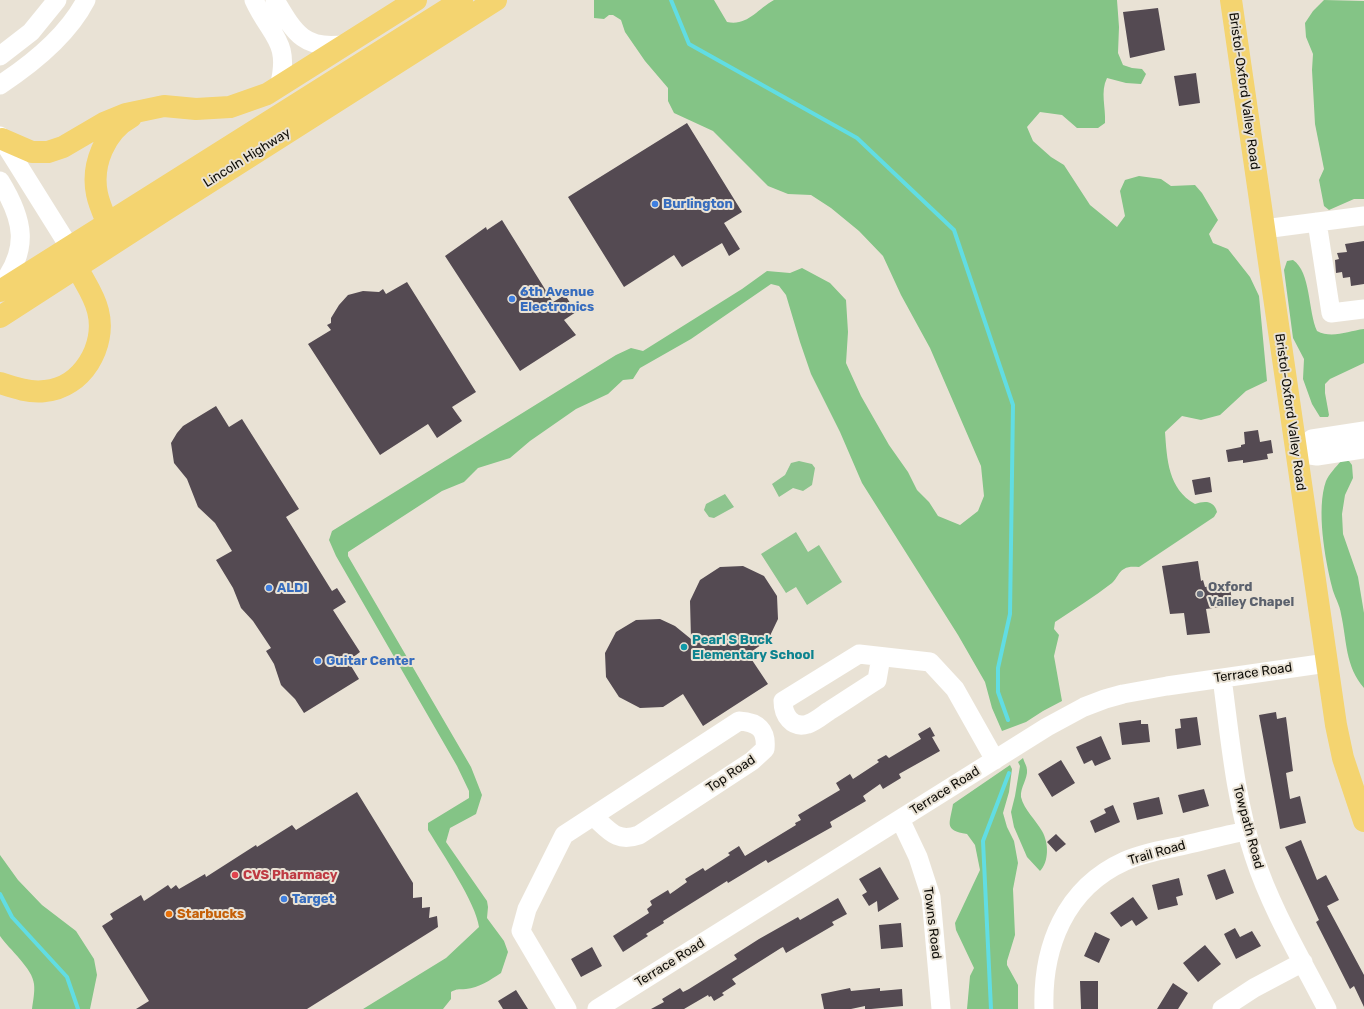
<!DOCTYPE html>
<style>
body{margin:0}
canvas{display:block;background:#e9e2d5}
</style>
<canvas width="1364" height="1009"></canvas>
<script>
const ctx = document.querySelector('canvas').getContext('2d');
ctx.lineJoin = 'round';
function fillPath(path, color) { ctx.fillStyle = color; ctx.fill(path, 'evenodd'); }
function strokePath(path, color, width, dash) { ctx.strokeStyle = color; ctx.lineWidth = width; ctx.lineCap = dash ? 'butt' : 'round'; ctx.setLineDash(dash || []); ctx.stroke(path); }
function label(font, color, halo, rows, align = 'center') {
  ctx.font = font + ' Rubik,sans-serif'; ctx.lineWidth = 4; ctx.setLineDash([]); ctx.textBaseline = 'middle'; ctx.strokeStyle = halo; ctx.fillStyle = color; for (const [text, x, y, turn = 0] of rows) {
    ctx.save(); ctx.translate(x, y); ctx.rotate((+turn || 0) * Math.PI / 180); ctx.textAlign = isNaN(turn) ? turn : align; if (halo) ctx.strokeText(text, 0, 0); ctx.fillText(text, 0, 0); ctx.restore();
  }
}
const green = new Path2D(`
 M 799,461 L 812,464 L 815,468 L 812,485 L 803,491 L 793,488 L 779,497 L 772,484 L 785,475 L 791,463 Z
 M 725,494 L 734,507 L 714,518 L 709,517 L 704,510 L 706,504 Z
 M 796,532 L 808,552 L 819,545 L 842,582 L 807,605 L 796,587 L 786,593 L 761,554 Z`);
const forest = new Path2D(`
 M 594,0 L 714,0 L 727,22 C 748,26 756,10 774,0 L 1117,0 L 1119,27 L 1118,53 L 1123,65 L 1132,68 L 1142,69 L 1146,74 L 1141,84 L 1126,83 L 1107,78 C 1100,92 1106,107 1105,123 L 1098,128 L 1077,128 L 1062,115 L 1040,112 L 1027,127 L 1033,141 L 1051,157 L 1064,165 L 1090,205 L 1117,227 L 1125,216 L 1120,191 L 1125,180 L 1139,176 L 1161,179 L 1171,186 L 1195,185 L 1202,193 L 1218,220 L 1209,234 L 1213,243 L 1228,249 L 1250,277 L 1259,296 L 1267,381 L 1246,391 L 1220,415 L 1201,420 L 1182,416 L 1165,432 C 1167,459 1168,489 1195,504 C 1204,501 1214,500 1217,512 L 1214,517 L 1139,567 C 1134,567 1129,566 1124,569 C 1118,572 1117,579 1112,583 C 1094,597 1074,609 1055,622 L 1054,629 L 1059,635 L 1054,656 L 1062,701 L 1043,711 L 1026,722 L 1002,731 L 992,708 L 985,682 L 958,635 L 862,483 L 840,432 L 811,374 L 800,342 L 786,295 L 779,286 L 771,284 L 691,339 L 640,368 L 633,379 L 623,380 L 608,394 L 576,409 L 530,441 L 510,458 L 478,468 L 464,482 L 442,491 L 348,552 L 348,556 L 471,767 L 482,795 L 476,814 L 450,828 L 446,842 L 487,901 L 488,907 L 487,918 L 504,941 L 508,952 L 501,973 C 490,980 479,988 466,989 C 460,990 458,988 451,992 L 451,999 L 443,1009 L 363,1009 L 446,958 L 479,927 C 476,903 442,853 428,830 L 428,823 L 469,798 L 469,791 L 457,766 L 336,556 L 329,540 L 332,531 L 616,355 L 631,348 L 643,351 L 742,289 L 767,271 L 790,273 L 802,268 L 830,283 L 846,300 L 848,332 L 846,363 L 861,396 L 889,445 L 908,472 L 917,490 L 929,502 L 938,516 L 960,525 L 978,511 L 984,496 L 981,466 L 930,348 L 901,295 L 883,256 L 859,231 L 831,208 L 811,195 L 788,194 L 768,186 L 713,131 L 674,113 L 668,101 L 668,88 L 645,61 L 625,32 L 621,20 L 613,15 L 609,15 L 604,19 L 594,18 Z
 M 1324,0 L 1364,1 L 1364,199 L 1354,199 L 1329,210 L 1324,206 L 1319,180 L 1324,169 L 1315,124 L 1312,70 L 1313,54 L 1306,37 L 1305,23 L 1313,11 Z
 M 1293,260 C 1311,272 1308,311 1317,331 C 1332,339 1348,331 1364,329 L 1364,363 L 1330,379 L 1325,384 L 1325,393 L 1329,415 L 1328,417 L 1320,417 L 1312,404 L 1303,379 L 1304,359 L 1293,338 L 1284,270 L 1287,261 Z
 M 1341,461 L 1349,461 L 1352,465 L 1353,478 L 1345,495 L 1342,514 L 1343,534 L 1358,577 L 1364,613 L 1364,688 C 1345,666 1347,641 1341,614 C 1340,605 1334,596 1332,587 C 1325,559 1316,509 1326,481 C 1329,474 1336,467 1341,461 Z
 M 1023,758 C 1024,762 1027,766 1027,770 C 1028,778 1020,788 1021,797 C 1024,810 1036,820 1042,831 C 1049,843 1049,862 1040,871 L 1027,857 L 1014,827 L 1011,812 L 1015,796 L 1020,766 L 1018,762 Z
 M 1010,765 L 1012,769 L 1009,792 L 1003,813 L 1007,827 L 1014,841 L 1018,863 L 1013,889 L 1015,935 L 1007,961 L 1007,965 L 1018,985 L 1018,1009 L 967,1009 L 970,976 L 974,968 L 956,930 L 955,923 L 980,870 L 975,845 L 967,834 C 943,830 950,824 953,804 Z
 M 0,855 L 18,880 L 42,905 L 76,931 L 94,959 L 97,975 L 90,1009 L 32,1009 C 33,1001 35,992 34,984 C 33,969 9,949 0,936 Z`);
const stream = new Path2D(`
 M 671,0 L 689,44 L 857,138 L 954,230 L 1013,405 L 1010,614 L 998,668 L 998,692 L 1008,720
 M 0,894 L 12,917 L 67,977 L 78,1009
 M 991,1009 L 983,841 L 1009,773`);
const building = new Path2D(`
 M 1158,8 L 1165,50 L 1130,58 L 1123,12 Z
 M 1196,73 L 1200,103 L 1179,106 L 1174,76 Z
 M 687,123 L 742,212 L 724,223 L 740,249 L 729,256 L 722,243 L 682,267 L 674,255 L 624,287 L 568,197 Z
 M 502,220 L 553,302 L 565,295 L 576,312 L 564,320 L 576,335 L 520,371 L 445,256 L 486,227 L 487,230 Z
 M 1364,241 L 1364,284 L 1351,286 L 1350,277 L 1343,278 L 1342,272 L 1336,273 L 1335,260 L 1339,259 L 1337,253 L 1347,252 L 1345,244 Z
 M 407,282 L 476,392 L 452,407 L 462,421 L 437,438 L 428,424 L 380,455 L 308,344 L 331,330 L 327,325 L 331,323 L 331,318 L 339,305 L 348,295 L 363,291 L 379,292 L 383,289 L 386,294 Z
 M 216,406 L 229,427 L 242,419 L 299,509 L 286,517 L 332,591 L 337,588 L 346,602 L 333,610 L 360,652 L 348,661 L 359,679 L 304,713 L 295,699 L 281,685 L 274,664 L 266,651 L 271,648 L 253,621 L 241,608 L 233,588 L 216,560 L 232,551 L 215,523 L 198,507 L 187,479 L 174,463 L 171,443 L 177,433 L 183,426 Z
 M 1258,430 L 1260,442 L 1271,440 L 1273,453 L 1267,454 L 1268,459 L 1243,463 L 1243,460 L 1228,462 L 1226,450 L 1241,447 L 1241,445 L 1245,444 L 1244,432 Z
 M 1210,477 L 1212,492 L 1195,495 L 1192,480 Z
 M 1198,561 L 1201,581 L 1203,580 L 1205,587 L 1229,583 L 1233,605 L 1206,609 L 1210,633 L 1187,635 L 1184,613 L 1170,614 L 1162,566 Z
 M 743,566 L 764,576 L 777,596 L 778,619 L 768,640 L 748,654 L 768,684 L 703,726 L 683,694 L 663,707 L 640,708 L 619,697 L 606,677 L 605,653 L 616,632 L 636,620 L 660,619 L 675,626 L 691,639 L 690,601 L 700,580 L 720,567 Z
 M 1276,712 L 1277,719 L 1286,717 L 1293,771 L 1286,773 L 1290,799 L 1300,796 L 1306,823 L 1280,829 L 1259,715 Z
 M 1197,717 L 1201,745 L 1177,749 L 1175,729 L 1181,728 L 1180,719 Z
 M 1141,720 L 1141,724 L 1148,724 L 1150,742 L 1122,745 L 1119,723 Z
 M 930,727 L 935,736 L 932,737 L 940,751 L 899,774 L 901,778 L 883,789 L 880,784 L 863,796 L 866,801 L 830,822 L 832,827 L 768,863 L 766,860 L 728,883 L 727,881 L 663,921 L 664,923 L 646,934 L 648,936 L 623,952 L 613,936 L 649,913 L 647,909 L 652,905 L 650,901 L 668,890 L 670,894 L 687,882 L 685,879 L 703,868 L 705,871 L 730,855 L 728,853 L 739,846 L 745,856 L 796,825 L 795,823 L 801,820 L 798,815 L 840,790 L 836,783 L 850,774 L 853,779 L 879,762 L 877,760 L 886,755 L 889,758 L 921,739 L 918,734 Z
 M 1101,736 L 1111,759 L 1095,766 L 1092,760 L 1084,764 L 1076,747 Z
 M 1061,760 L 1075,783 L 1052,797 L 1038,774 Z
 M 1204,789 L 1209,806 L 1183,813 L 1178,795 Z
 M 357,792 L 413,883 L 413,898 L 422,897 L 422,908 L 430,907 L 429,918 L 437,916 L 438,927 L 307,1009 L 136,1009 L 149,1001 L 102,926 L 113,919 L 110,914 L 141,895 L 144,901 L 168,885 L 171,889 L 176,885 L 179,889 L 205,874 L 206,877 L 256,845 L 257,847 L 292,825 L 296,830 Z
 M 1159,797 L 1163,814 L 1137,820 L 1133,803 Z
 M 1113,805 L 1120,822 L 1095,833 L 1090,821 L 1106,813 L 1104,809 Z
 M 1056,834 L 1066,844 L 1056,852 L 1047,842 Z
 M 1301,840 L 1317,880 L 1326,875 L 1339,900 L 1327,906 L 1364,975 L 1364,1007 L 1354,986 L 1350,989 L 1316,922 L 1319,920 L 1285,847 Z
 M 880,867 L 899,899 L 878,912 L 877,901 L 869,906 L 862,895 L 867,892 L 859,879 Z
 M 1225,869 L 1234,893 L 1216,900 L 1207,875 Z
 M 1179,878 L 1183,895 L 1176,897 L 1178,905 L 1158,910 L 1152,885 Z
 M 1133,897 L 1148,918 L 1136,926 L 1132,920 L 1121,927 L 1110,913 Z
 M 838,898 L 847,914 L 832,922 L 834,925 L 786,953 L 783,947 L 781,948 L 732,979 L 736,984 L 722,993 L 724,995 L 714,1001 L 711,996 L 709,997 L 708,995 L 684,1009 L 651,1009 L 664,1002 L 662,999 L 680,988 L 683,992 L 689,989 L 737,959 L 734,955 L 759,939 L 798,917 L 800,920 Z
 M 901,923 L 903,947 L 881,949 L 879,925 Z
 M 1235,928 L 1240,937 L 1252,931 L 1261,946 L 1236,959 L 1224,934 Z
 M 1095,932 L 1110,939 L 1099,963 L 1084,956 Z
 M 1205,945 L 1221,964 L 1198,982 L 1183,963 Z
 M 592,947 L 602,966 L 581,977 L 571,959 Z
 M 1080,981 L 1098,981 L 1098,1009 L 1081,1009 Z
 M 1173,983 L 1188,993 L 1178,1009 L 1157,1009 Z
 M 850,988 L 851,991 L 880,988 L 880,991 L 902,989 L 903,1006 L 871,1009 L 865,1009 L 865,1006 L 851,1009 L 824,1009 L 821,994 Z
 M 516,990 L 528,1009 L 503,1009 L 498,1001 Z`);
const minor = new Path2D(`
 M 254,0 C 271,37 291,41 279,87
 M 275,0 C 295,34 305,51 347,44
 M 0,56 L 31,32 L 57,0
 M 0,85 C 32,64 68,35 86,0
 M 0,136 L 70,248
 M 0,181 C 24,220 30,249 0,287
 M 1317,222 L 1331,313 L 1364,309
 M 1264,229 L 1364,216
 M 1296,453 L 1312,439 L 1364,431
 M 1296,453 L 1317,456 L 1364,449
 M 881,657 L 877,680 C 861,690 845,701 829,711 C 823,715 815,722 808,724 C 792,729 783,715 783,701 L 859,654 L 930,662 L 955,689 L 995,760
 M 1222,678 C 1230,737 1235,799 1254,856 C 1271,909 1302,960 1327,1009
 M 900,819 L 918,857 L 931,897 L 941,1009
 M 567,1009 L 521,931 L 527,909 L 564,835 L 739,721 C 758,722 767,730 765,749 L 752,761 L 639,835 C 616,843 609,830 593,816
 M 597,1009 L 1047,727 L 1084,707 L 1105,699 L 1123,694 L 1167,686 L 1327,663
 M 1044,1009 C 1042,947 1065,888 1125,861 C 1143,853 1162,850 1181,846 C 1203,841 1225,835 1247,831
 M 1222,1009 L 1254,988 L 1303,962`);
const major = new Path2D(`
 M 1231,0 L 1336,725 L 1343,758 L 1364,821
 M 2,139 L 32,152 L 48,152 L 63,147 L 104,123 L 126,114 L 164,106 L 196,109 L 230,107 L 267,94 L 416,0
 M 113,237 C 108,222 100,209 97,194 C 91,165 105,131 131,117
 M 0,291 L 462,0
 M 0,317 L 164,211 L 496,0
 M 0,383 C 15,388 30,393 45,391 C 82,388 107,346 98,311 C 93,290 78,275 71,253`);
const markers = [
 [655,204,4,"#3f7fe0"],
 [512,299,4,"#3f7fe0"],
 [269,588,4,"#3f7fe0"],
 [1200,594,4,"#6b7280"],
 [684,647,4,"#0f9aa8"],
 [318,661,4,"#3f7fe0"],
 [235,875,4,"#e0444e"],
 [284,899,4,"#3f7fe0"],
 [169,914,4,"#e8710a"]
];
const streetNames = [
 ["Bristol-Oxford Valley Road",1244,91,82],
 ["Lincoln Highway",247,158,-32],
 ["Bristol-Oxford Valley Road",1290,412,82],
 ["Terrace Road",1253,673,-8],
 ["Top Road",731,774,-34],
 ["Terrace Road",945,791,-32],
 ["Towpath Road",1248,827,75],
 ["Trail Road",1157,853,-16],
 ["Towns Road",932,923,83],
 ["Terrace Road",670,963,-32]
];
const shopNames = [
 ["Burlington",663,204],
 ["6th Avenue",520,292],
 ["Electronics",520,307],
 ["ALDI",277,588],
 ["Guitar Center",326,661],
 ["Target",292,899]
];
const worshipNames = [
 ["Oxford",1208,587],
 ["Valley Chapel",1208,602]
];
const cultureNames = [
 ["Pearl S Buck",692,640],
 ["Elementary School",692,655]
];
const healthNames = [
 ["CVS Pharmacy",243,875]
];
const foodNames = [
 ["Starbucks",177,914]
];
fillPath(green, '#8dc48e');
fillPath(forest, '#84c486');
strokePath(stream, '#61dde3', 4);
fillPath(building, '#544a52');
strokePath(minor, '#fff', 19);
strokePath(major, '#f4d470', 22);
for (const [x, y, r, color] of markers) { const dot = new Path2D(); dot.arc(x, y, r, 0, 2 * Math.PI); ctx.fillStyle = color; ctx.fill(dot); strokePath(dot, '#e9e2d5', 1.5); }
label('13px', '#0f0d08', '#e9e2d5', streetNames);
label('bold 13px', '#366cbe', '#e9e2d5', shopNames, 'left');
label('bold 13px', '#5b616d', '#e9e2d5', worshipNames, 'left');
label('bold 13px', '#0d838f', '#e9e2d5', cultureNames, 'left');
label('bold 13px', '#be3a42', '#e9e2d5', healthNames, 'left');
label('bold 13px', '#c56008', '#e9e2d5', foodNames, 'left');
</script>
